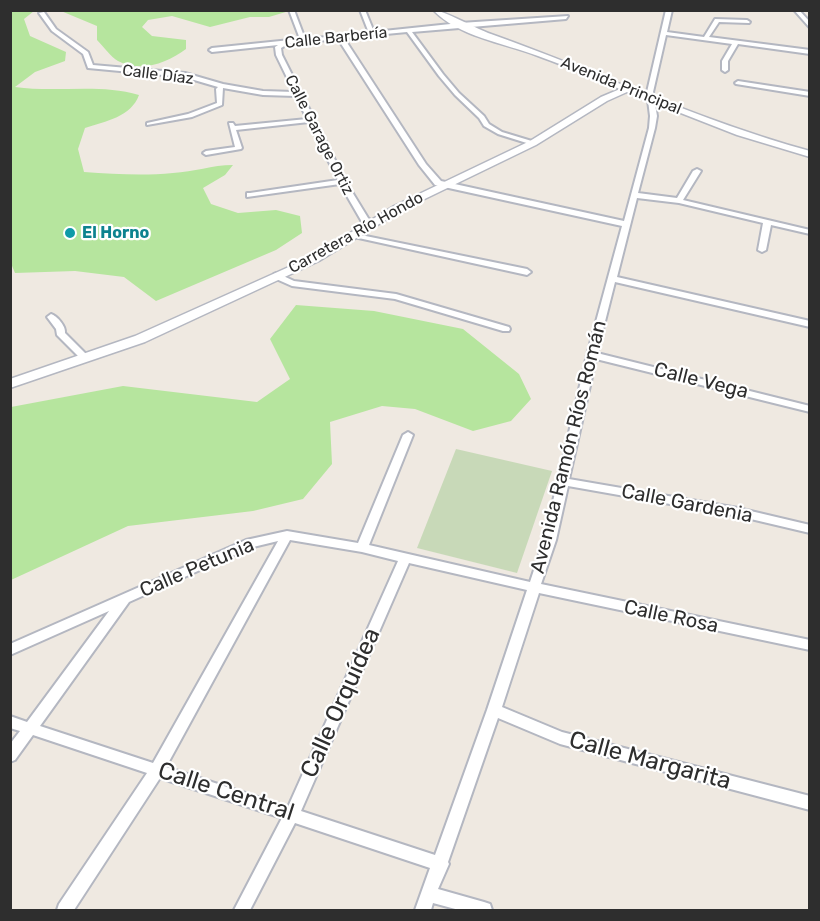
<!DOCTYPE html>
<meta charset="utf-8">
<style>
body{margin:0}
#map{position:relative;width:820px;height:921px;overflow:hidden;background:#efe9e1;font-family:Rubik,sans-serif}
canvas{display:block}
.frame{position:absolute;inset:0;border:12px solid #2e2e2e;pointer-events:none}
</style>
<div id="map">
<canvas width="820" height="921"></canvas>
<div class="frame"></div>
</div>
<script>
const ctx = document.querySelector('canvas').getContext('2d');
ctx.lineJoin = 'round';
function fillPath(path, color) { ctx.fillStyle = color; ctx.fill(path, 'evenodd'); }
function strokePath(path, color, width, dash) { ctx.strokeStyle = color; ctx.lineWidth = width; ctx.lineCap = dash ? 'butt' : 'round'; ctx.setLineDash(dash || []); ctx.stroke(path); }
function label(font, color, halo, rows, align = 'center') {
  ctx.font = font + ' Rubik,sans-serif'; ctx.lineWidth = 4.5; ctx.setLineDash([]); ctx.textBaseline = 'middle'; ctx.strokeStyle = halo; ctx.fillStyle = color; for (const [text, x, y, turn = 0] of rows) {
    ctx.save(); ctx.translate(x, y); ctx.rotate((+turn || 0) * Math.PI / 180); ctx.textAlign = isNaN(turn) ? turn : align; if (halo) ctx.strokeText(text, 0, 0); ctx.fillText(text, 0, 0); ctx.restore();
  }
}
const green = new Path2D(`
 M 10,11 L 34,11 L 24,19 L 30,36 L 66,52 L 65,61 L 35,72 L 15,87 C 57,93 99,83 139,95 C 131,117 106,121 85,128 L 78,149 L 84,172 C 114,174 143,176 173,173 C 194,172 212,165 233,165 L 225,175 L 203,188 L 211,204 L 238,213 L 276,210 L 300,216 L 302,233 L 276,250 L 156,301 L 124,277 L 75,271 L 15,273 L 10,261 Z
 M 61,11 L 289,10 L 289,11 L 269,17 L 250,17 L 210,27 L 172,16 L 148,20 L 142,27 L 152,36 L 186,40 L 186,49 C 167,63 141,73 118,61 C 111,57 103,46 97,40 L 97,26 Z
 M 296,305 L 374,311 L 463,329 L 519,374 L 531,399 L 511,421 L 473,431 L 415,409 L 382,406 L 330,422 L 332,464 L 303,499 L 253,511 L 128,526 L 11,580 L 11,407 L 123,386 L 257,402 L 290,379 L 270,339 Z`);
const cemetery = new Path2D(`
 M 456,449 L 552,471 L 517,573 L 417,548 Z`);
const street = new Path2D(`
 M 289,10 L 294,10 L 305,39 L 369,33 L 360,10 L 365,10 L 374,32 L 460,23 L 568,16 L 566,19 L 412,32 L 443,74 L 459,93 L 484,116 L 489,124 L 502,132 L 535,142 L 536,143 L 533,145 L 498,134 L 484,126 L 479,118 L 455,95 L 439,76 L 407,32 L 344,38 L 426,164 L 441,181 L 624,221 L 649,128 L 650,116 L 647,92 L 666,10 L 672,10 L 667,32 L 704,37 L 715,19 L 747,20 L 750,22 L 749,23 L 719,22 L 709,37 L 810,50 L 810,54 L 738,44 L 728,61 L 728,70 L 725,72 L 722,70 L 722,61 L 732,44 L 666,35 L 653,92 L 657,116 L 655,128 L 638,193 L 677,198 L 693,171 L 697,169 L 701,171 L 683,200 L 810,230 L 810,234 L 771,225 L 766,250 L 762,252 L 758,250 L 763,223 L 679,203 L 637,198 L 617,277 L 810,321 L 810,327 L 615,282 L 597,353 L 810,406 L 810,412 L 596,359 L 569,479 L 738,508 L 810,525 L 810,533 L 738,516 L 568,486 L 556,540 L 541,584 L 810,640 L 810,650 L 539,593 L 502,707 L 562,732 L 810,796 L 810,810 L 560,744 L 498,718 L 448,862 L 449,864 L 438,889 L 484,902 L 490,904 L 492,910 L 459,910 L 433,903 L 431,910 L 415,910 L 430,868 L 295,823 L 250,910 L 234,910 L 282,818 L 160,778 L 74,910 L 57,910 L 59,904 L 147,773 L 33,735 L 15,760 L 10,762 L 10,744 L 20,731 L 10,728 L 10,716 L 27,722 L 109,611 L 10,655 L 10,644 L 246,540 L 287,531 L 358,543 L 403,435 L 408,432 L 413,435 L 369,545 L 530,582 L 544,540 L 587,355 L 622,226 L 435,185 L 419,165 L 338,39 L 288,44 L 281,48 L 282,55 L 346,182 L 368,218 L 376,224 L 372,226 L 362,222 L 340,184 L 247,197 L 247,193 L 250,193 L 338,180 L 309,122 L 236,130 L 242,148 L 241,149 L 206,155 L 203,153 L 206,151 L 235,147 L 229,123 L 233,123 L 235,126 L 307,119 L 296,96 L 263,95 L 223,88 L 222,105 L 192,117 L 147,125 L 147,123 L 188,114 L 217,103 L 216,89 L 218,87 L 184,77 L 88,68 L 83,54 L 52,31 L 39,13 L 44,12 L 56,29 L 88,52 L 93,65 L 185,73 L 223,84 L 263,91 L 294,92 L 276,55 L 275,47 L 278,45 L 212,52 L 209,50 L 212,48 L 300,39 ZM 290,540 L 362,552 L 398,561 L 288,807 L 166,767 ZM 278,541 L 153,763 L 40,726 L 129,602 L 249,548 ZM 409,563 L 527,590 L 487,710 L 435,855 L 301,811 Z
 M 794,10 L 799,10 L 810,22 L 810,28 Z
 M 738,81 L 810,92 L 810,96 L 736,84 L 735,83 Z
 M 351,233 L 527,269 L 531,272 L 527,275 L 354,237 L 350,235 Z
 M 277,273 L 294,281 L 396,294 L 509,327 L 510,329 L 509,331 L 503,331 L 395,299 L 292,286 L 274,278 L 274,274 Z
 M 51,314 C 57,316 66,326 65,333 L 90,358 L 88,360 L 82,360 L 57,335 L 56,329 L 47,317 Z`);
const secondary = new Path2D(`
 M 433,10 C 443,10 477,29 491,34 C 598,72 700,121 810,151 L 810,157 L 737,135 L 627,92 L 607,101 L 536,145 L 402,210 L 319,261 L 145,342 L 10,388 L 10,379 L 135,336 L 311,257 L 394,206 L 530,141 L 601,97 L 620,89 C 593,78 566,66 538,56 C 504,43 459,37 433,10 Z`);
const markers = [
 [70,233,6,"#0f9aa8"]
];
const farStreetnames = [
 ["Calle Barbería",336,38,-6],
 ["Calle Díaz",158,75,7],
 ["Avenida Principal",621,86,22],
 ["Calle Garage Ortiz",319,135,63],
 ["Carretera Río Hondo",356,233,-29]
];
const farCulturenames = [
 ["El Horno",82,233]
];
const streetNames = [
 ["Calle Vega",701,381,14],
 ["Avenida Ramón Ríos Román",569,447,-76],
 ["Calle Gardenia",687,504,11],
 ["Calle Petunia",197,568,-23],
 ["Calle Rosa",671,617,12]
];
const nearStreetnames = [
 ["Calle Orquídea",341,703,-66],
 ["Calle Margarita",650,761,15],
 ["Calle Central",226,792,18]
];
fillPath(green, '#b6e59e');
fillPath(cemetery, '#c8d9b8');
strokePath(street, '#b4b7c1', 4);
strokePath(secondary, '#b4b7c1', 3);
fillPath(street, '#fff');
fillPath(secondary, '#fff');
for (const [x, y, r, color] of markers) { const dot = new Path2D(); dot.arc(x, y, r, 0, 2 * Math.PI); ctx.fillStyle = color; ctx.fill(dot); strokePath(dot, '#fff', 2); }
label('16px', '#2e2e2e', '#fff', farStreetnames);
label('bold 16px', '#0d838f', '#fff', farCulturenames, 'left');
label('20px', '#2e2e2e', '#fff', streetNames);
label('24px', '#2e2e2e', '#fff', nearStreetnames);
</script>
